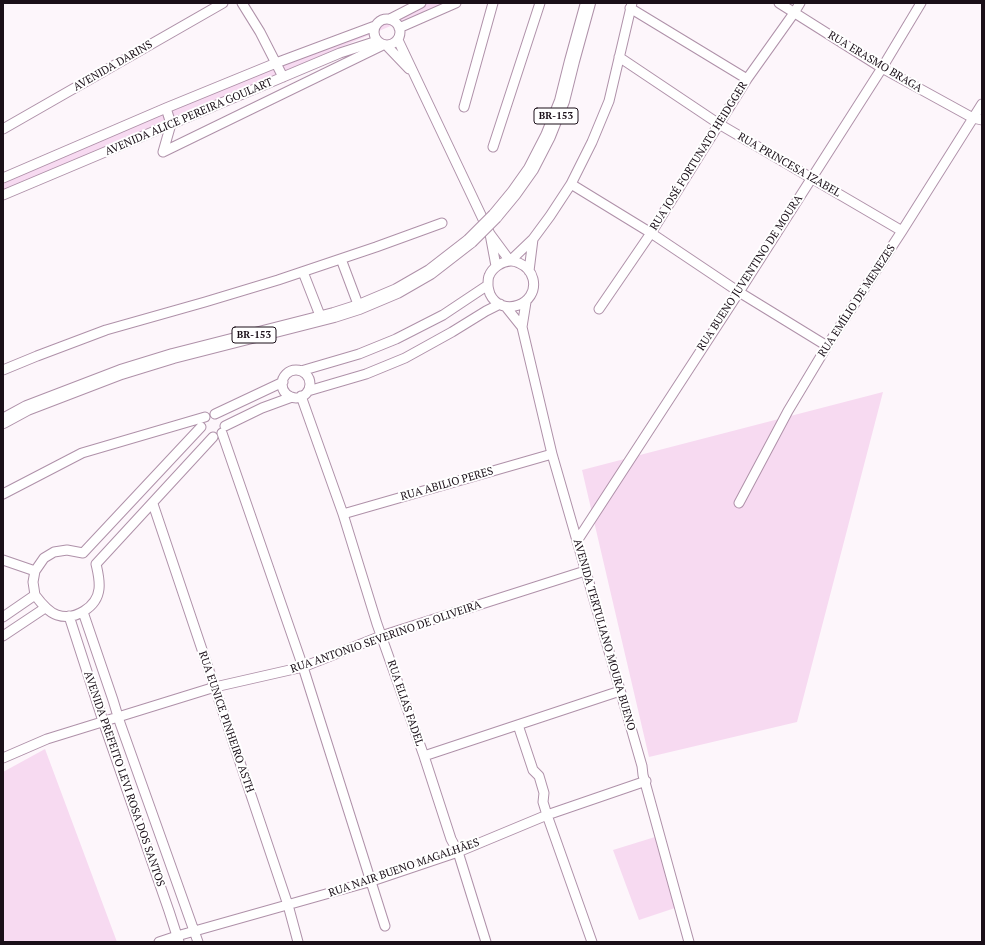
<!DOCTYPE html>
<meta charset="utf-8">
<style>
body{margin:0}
#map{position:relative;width:985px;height:945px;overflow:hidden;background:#fdf6fb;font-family:"PT Serif",serif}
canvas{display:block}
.frame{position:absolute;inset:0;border:4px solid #1a0f18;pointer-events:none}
</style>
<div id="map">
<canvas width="985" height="945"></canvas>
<div class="frame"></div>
</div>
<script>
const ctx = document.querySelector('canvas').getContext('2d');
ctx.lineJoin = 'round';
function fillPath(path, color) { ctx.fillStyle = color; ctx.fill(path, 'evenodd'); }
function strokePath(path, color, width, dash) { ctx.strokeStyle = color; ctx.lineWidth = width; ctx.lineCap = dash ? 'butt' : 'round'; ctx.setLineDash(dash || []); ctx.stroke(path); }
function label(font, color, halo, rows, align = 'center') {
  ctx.font = font + ' "PT Serif",serif'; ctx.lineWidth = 4; ctx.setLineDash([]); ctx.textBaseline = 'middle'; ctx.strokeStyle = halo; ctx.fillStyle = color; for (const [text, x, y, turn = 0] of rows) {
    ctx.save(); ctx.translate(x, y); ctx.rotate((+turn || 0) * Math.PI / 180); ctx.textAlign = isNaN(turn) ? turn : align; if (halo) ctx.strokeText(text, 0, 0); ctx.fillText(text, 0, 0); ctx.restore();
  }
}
const green = new Path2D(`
 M 429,3 L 445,3 L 3,190 L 3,182 Z
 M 883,392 L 797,722 L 649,757 L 582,470 Z
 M 45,749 L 117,942 L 3,942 L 3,772 Z
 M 655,837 L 675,908 L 639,920 L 613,850 Z`);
const minor = new Path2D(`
 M 242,3 L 260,32 L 283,77
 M 779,3 L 882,68 L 973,118 L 982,120
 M 630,8 L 747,79
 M374 32a13 13 0 1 1 26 0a13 13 0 1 1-26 0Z
 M 390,19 L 421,3
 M 399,28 L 456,3
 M 398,40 L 490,234 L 496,266
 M 387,46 L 409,69
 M 619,57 L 719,124 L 902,231
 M 464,107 L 493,3
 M 3,129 L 223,3
 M 493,147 L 540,3
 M 163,152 L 383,45
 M 163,152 L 171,124 L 166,108
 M 3,178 L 166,108 L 276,63 L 375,26
 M 571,184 L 651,233 L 739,292 L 827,346
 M 3,195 L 340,53 L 377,41
 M 490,234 L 510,261 L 533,239 L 550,216 L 571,184 L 592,142 L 609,101 L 632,3
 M 341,259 L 359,307
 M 529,271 L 533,239
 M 303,272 L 321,318
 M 526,302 L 522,327 L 552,454 L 642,766 L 643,775 L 689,942
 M 506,307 L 522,327
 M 599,309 L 651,233 L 747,79 L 794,13 L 800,3
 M 3,370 L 37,356 L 106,330 L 205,302 L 278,280 L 376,247 L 442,223
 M282 384a14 14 0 1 1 28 0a14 14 0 1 1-28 0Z
 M 301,371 L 359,354 L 396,339 L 443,315 L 488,285 C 488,282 488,278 489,276 C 492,268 502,261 511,261 C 514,261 517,262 519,263 C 526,266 531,271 533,279 C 539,305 501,318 490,294 C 489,291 488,288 488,285
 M 308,391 L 366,374 L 405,358 L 452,332 L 486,311 L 500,304
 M 301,396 L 343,514 L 377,624 L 424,756 L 451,839 L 458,852 L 486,942
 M 215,414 L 283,382
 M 225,426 L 262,408 L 292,397
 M 222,433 L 303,667 L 385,926
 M 3,494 L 82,453 L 205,417
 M 739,503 L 788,411 L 827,346 L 902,231 L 982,104
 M 153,504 L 288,905 L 298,942
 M 343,514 L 552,454
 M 577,541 L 739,292 L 882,68 L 921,3
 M 83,553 L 201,427
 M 3,560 L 35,571
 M 96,564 L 213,437
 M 35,595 C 41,603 48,612 57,615 C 75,621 97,607 99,589 C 100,580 98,573 96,564
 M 35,595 L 33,582 L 35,571 L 44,558 L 54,552 L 67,550 L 83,553
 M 83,612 L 113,700 L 120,723 L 198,942
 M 69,616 L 103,721 L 169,911 L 179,942
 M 3,617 L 35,595
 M 3,636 L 45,608
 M 518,725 L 533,770 L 539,776 L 544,793 L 543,802 L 547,815 L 592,942
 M 424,756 L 620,691
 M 3,758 L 47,739 L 215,687 L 303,667 L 381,636 L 585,571
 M 159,942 L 177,936 L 372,881 L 458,852 L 547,815 L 646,781`);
const highway = new Path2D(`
 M 495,216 L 514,193 L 531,169 L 548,136 L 562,101 L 572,61 L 588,3
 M 3,421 L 27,408 L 121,372 L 173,356 L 334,315 L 359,307 L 397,291 L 430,272 L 470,241`);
const highwayBridge = new Path2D(`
 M 470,241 L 495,216`);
const shields = [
 [556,116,44],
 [254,335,44]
];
const shieldNames = [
 ["BR-153",556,116],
 ["BR-153",254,335]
];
const streetNames = [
 ["RUA ERASMO BRAGA",875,62,31],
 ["AVENIDA DARINS",113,66,-30],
 ["AVENIDA ALICE PEREIRA GOULART",189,117,-23],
 ["RUA JOSÉ FORTUNATO HEIDGGER",699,156,-58],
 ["RUA PRINCESA IZABEL",789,165,30],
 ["RUA BUENO JUVENTINO DE MOURA",750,273,-57],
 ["RUA EMÍLIO DE MENEZES",857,301,-57],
 ["RUA ABILIO PERES",447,484,-16],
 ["AVENIDA TERTULIANO MOURA BUENO",604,635,74],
 ["RUA ANTONIO SEVERINO DE OLIVEIRA",386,637,-19],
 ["RUA ELIAS FADEL",405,703,71],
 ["RUA EUNICE PINHEIRO ASTH",226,722,71],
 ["AVENIDA PREFEITO LEVI ROSA DOS SANTOS",124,779,71],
 ["RUA NAIR BUENO MAGALHÃES",404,868,-19]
];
fillPath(green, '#f7daf1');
strokePath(minor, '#af91a9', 11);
strokePath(highway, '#af91a9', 16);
strokePath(minor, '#fff', 9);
strokePath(highway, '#fff', 14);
strokePath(highwayBridge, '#af91a9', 16, []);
strokePath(highwayBridge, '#fff', 14);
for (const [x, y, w] of shields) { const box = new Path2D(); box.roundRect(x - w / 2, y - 8, w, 16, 3); ctx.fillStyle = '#fff'; ctx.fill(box); strokePath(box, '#1a0f18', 1); }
label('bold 10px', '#1a0f18', null, shieldNames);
label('11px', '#1a0f18', '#fff', streetNames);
</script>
